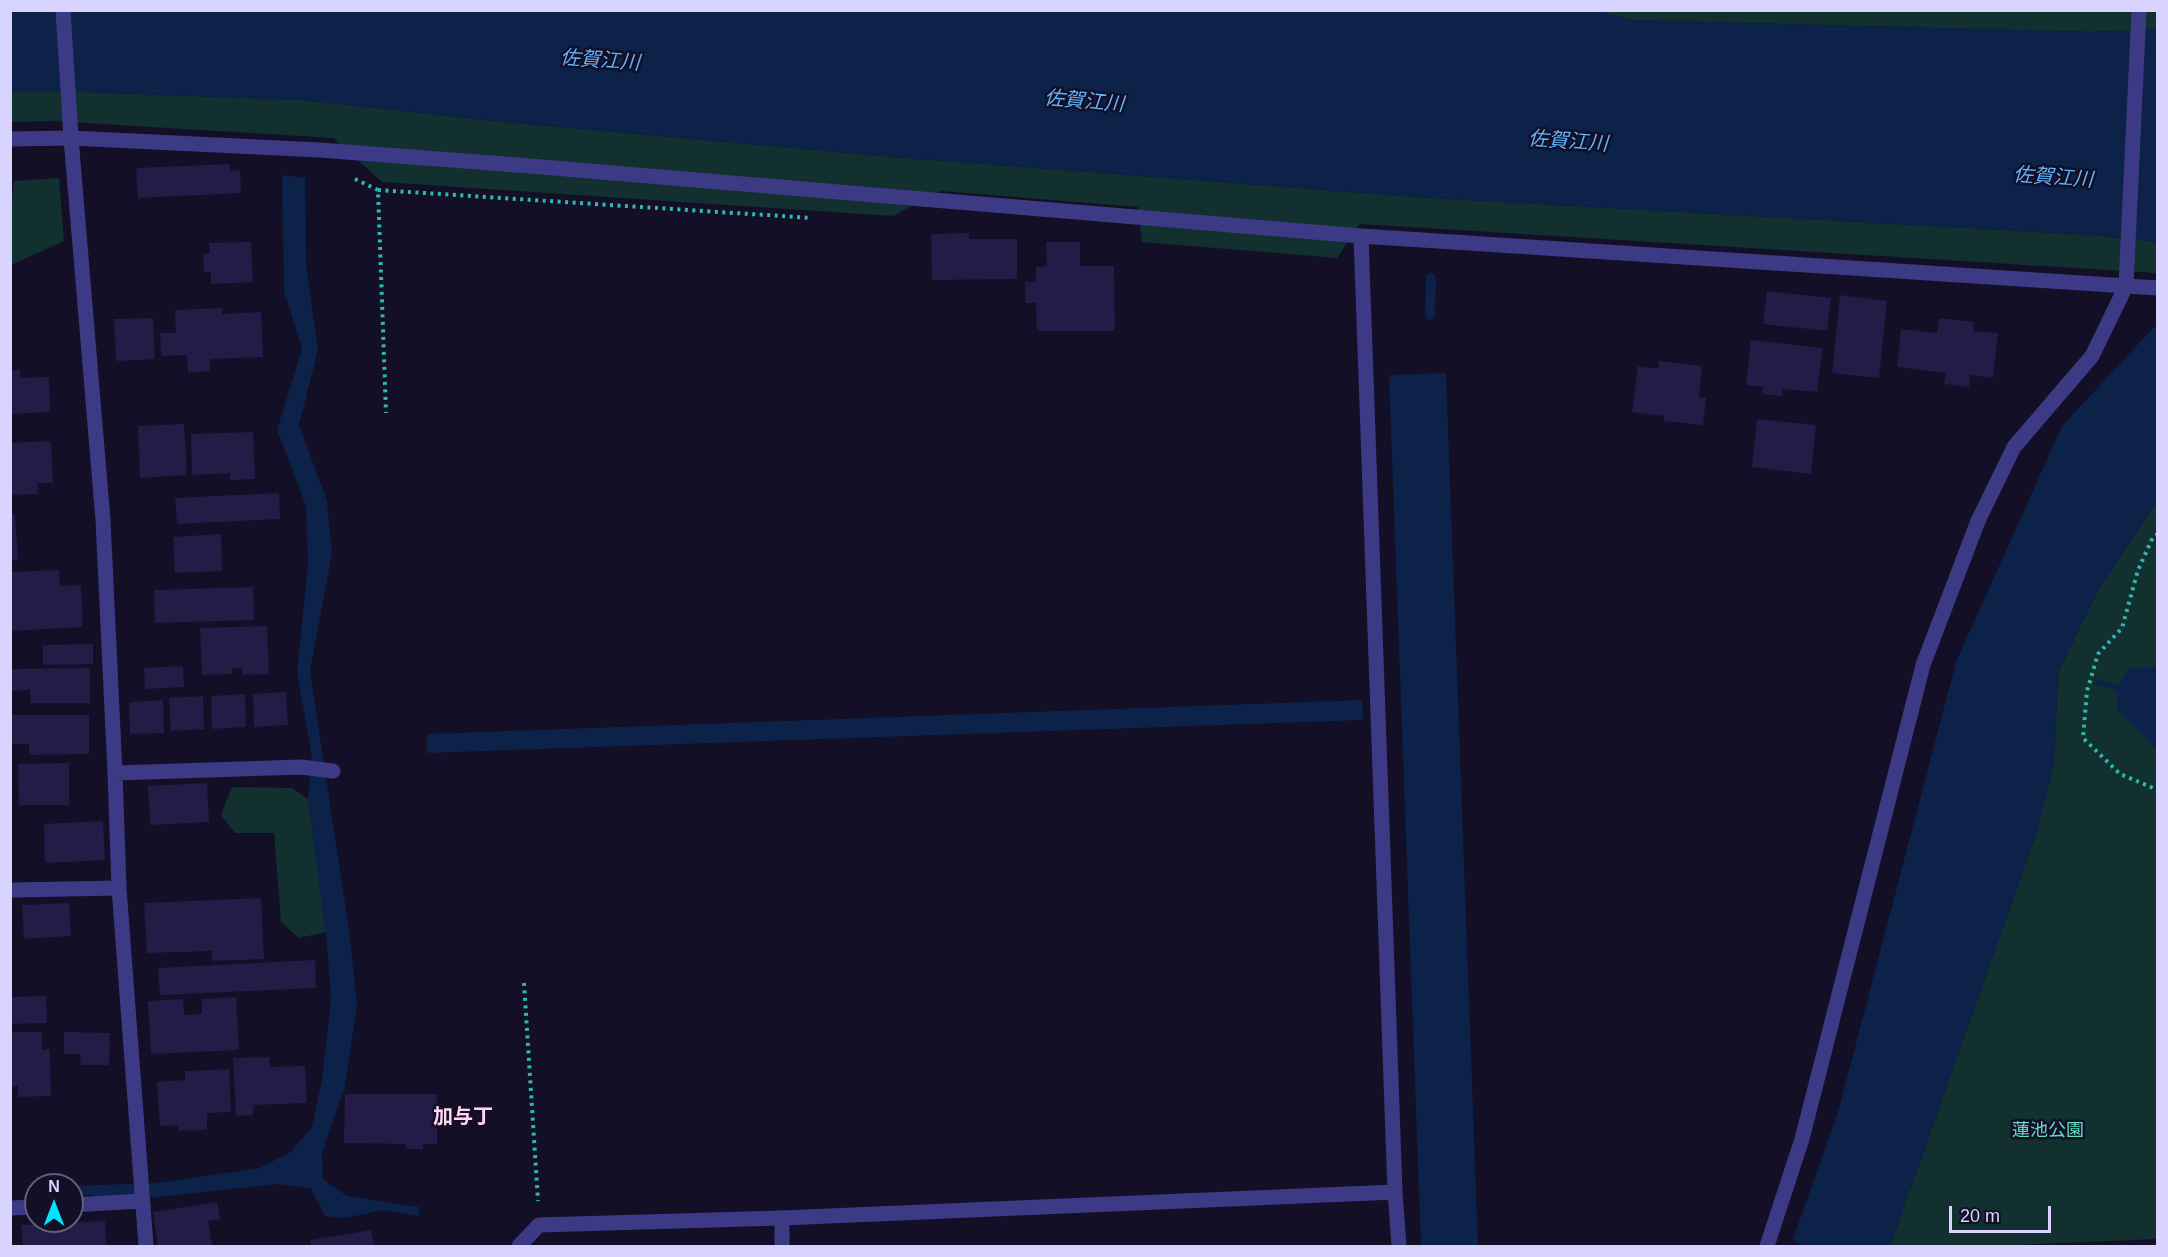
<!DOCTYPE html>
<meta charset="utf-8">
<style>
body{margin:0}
#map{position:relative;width:2168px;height:1257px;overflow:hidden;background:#130f26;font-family:Arial,sans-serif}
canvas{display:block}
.frame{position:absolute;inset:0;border:12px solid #d9d4ff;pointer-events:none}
.north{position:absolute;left:24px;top:1173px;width:60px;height:60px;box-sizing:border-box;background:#130f26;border:2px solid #625e7d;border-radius:50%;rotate:0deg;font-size:16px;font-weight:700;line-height:24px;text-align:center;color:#d9d4ff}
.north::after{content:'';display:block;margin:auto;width:21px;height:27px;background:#00e5ff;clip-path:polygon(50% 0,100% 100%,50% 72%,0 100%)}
.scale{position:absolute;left:1949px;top:1206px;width:102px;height:27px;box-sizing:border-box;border:3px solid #d9d4ff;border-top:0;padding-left:8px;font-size:18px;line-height:21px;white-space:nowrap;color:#d9d4ff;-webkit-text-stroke:4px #130f26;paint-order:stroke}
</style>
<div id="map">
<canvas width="2168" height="1257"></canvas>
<div class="frame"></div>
<div class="north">N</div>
<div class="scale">20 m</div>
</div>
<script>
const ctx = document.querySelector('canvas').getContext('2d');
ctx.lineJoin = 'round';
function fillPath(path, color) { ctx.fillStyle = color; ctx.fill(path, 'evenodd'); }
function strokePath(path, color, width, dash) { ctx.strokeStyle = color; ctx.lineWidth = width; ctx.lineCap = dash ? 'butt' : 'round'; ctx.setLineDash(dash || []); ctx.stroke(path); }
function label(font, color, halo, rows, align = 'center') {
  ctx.font = font + ' Arial,"Noto Sans JP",sans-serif'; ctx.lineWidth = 5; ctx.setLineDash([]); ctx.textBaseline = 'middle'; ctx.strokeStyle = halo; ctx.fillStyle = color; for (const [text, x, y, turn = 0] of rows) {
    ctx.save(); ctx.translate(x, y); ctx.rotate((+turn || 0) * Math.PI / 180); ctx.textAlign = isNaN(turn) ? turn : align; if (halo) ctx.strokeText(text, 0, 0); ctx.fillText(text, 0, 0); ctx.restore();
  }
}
const green = new Path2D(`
 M 2157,10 L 2158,29 L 2093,32 L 1630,20 L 1598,11 Z
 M 10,92 L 83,92 L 302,100 L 504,122 L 906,158 L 1431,198 L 2093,235 L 2157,242 L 2157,273 L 1360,224 L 1337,258 L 1142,242 L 1138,207 L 941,191 L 893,216 L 382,182 L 333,138 L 52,121 L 11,122 Z
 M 59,178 L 64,241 L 11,265 L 11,205 L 14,181 Z
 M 2157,501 L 2157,1239 L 1989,1246 L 1890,1246 L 2036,834 L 2054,764 L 2058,673 L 2096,594 Z
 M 232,787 L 292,788 L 308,799 L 326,932 L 299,938 L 281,922 L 274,833 L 235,833 L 221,815 Z`);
const water = new Path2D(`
 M 1598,10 L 1630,20 L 2093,32 L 2157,29 L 2157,242 L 2093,235 L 1431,198 L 906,158 L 504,122 L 302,100 L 83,92 L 11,92 L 10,11 Z
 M 282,175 L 305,178 L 306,264 L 318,350 L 299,425 L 327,501 L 332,553 L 310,671 L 349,930 L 357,1005 L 345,1086 L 322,1153 L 323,1179 L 347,1196 L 419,1207 L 419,1216 L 384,1210 L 345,1218 L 325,1216 L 311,1189 L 279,1184 L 158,1197 L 72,1195 L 72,1186 L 156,1183 L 260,1168 L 292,1151 L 312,1126 L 322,1080 L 331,999 L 326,932 L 308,799 L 312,758 L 297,672 L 308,564 L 306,506 L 277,430 L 302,349 L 284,291 Z
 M 2154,327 L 2158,327 L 2157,501 L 2096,594 L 2058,673 L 2054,764 L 2036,834 L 1890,1246 L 1802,1246 L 1793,1239 L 1838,1112 L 1956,662 L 2062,426 Z
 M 1446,373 L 1478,1246 L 1421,1246 L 1389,375 Z
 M 2157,667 L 2158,667 L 2157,750 L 2117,710 L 2117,691 L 2095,684 L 2097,679 L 2119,686 L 2127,669 Z
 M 1362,700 L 1363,720 L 427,753 L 427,734 Z`);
const stream = new Path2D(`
 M 1430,315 L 1431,278`);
const building = new Path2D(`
 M 229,164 L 230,171 L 240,170 L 241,193 L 138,198 L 136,168 Z
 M 969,233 L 969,239 L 1017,239 L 1017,279 L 932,280 L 931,234 Z
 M 251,242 L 253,282 L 211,284 L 211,272 L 204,272 L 203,254 L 210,253 L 209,243 Z
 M 1046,242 L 1080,242 L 1080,266 L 1114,266 L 1115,331 L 1037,331 L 1036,303 L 1026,303 L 1025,282 L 1036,282 L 1036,267 L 1047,266 Z
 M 1767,291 L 1831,298 L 1827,331 L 1763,324 Z
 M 1840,295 L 1887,301 L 1879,378 L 1832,373 Z
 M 222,308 L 222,314 L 261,312 L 263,357 L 210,359 L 210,371 L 188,373 L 187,355 L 161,356 L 160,333 L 176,333 L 175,310 Z
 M 153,318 L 155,359 L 116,361 L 114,319 Z
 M 1939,318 L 1974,322 L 1973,331 L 1998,333 L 1993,378 L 1970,375 L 1969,387 L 1944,384 L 1946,373 L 1897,367 L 1901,329 L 1937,333 Z
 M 1751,340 L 1823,348 L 1817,392 L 1783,389 L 1782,396 L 1762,394 L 1763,387 L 1746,385 Z
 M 1659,361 L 1702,366 L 1699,397 L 1706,398 L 1703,425 L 1664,421 L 1664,416 L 1632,412 L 1638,366 L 1658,369 Z
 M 20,370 L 20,378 L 49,377 L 50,412 L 10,414 L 10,371 Z
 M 1757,419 L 1816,425 L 1811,474 L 1752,467 Z
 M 184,424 L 187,475 L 140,478 L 138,426 Z
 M 253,432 L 255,479 L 230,480 L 230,473 L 192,475 L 191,434 Z
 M 51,441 L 53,483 L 37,483 L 38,494 L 10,495 L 10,443 Z
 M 279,493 L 280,519 L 177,524 L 175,498 Z
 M 15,514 L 18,560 L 10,561 L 10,515 Z
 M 221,534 L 222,571 L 175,573 L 173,537 Z
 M 59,570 L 60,586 L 81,585 L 83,627 L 10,631 L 10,572 Z
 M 253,587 L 254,620 L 155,623 L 154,590 Z
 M 267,626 L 269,674 L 243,675 L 242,668 L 232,668 L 232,674 L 202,675 L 200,628 Z
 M 93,644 L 93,664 L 43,665 L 43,645 Z
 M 183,666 L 184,687 L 145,689 L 144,668 Z
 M 90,668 L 90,703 L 31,703 L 30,690 L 10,691 L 10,669 Z
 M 286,692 L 288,725 L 254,727 L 253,694 Z
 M 245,694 L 246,727 L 212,729 L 211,696 Z
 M 203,696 L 204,729 L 171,731 L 169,698 Z
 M 163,700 L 164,733 L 130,734 L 129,702 Z
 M 10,715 L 89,715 L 89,754 L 29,755 L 29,744 L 10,744 Z
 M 69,763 L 69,805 L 19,805 L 18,764 Z
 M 207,783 L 209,822 L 150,825 L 148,786 Z
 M 103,821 L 105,860 L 45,863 L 44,824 Z
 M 261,898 L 264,959 L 212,961 L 212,951 L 147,953 L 144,903 Z
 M 69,903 L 71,936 L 24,939 L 22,905 Z
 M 315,960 L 316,988 L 160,995 L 158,968 Z
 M 46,996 L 47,1023 L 10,1024 L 10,997 Z
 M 236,997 L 239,1050 L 151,1054 L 148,1001 L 183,999 L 184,1015 L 202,1014 L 202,999 Z
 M 10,1032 L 42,1032 L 42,1050 L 50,1049 L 51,1096 L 18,1097 L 18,1086 L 10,1086 Z
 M 64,1032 L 110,1033 L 109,1065 L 80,1065 L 81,1054 L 64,1054 Z
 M 269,1057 L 270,1067 L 305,1066 L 307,1103 L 253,1105 L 253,1115 L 236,1116 L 233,1058 Z
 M 229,1069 L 231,1112 L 207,1113 L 207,1130 L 179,1131 L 179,1125 L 160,1126 L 157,1082 L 185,1080 L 185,1071 Z
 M 345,1094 L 437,1094 L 437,1144 L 423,1144 L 423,1149 L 406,1149 L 406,1144 L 344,1143 Z
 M 217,1202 L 220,1219 L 208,1221 L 212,1245 L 158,1246 L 153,1212 Z
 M 105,1221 L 106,1246 L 23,1246 L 21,1225 Z
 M 371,1230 L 374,1246 L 311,1246 L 310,1240 Z`);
const path = new Path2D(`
 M 355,179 L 378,190 L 386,413
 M 378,190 L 812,218
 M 2158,534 L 2153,537 L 2138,570 L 2122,628 L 2098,654 L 2087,691 L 2083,738 L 2120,774 L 2158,790
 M 524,983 L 538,1201`);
const lane = new Path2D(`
 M 782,1218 L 782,1246`);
const street = new Path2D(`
 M 63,10 L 71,138 L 103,520 L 115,773 L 119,888 L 146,1246
 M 10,139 L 71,138 L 320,150 L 530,166 L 1361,236 L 2158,288
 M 1361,236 L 1395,1192 L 1399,1246
 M 115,773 L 301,767 L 333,771
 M 14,890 L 119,888
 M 72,1205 L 141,1201
 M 10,1208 L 36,1207
 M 519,1246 L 539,1225 L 782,1218 L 1395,1192
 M 1767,1246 L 1802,1139 L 1923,665 L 1978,521 L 2014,447 L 2092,356 L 2126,286 L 2139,10`);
const parkNames = [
 ["蓮池公園",2048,1131]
];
const waterNames = [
 ["佐賀江川",600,61,4],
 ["佐賀江川",1084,102,5],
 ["佐賀江川",1568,142,4],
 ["佐賀江川",2053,178,4]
];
const neighbourhoodNames = [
 ["加与丁",463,1117]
];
fillPath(green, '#12302f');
fillPath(water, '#0c2248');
strokePath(stream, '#0c2248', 10);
fillPath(building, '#241b47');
strokePath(path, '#2fb8b0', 4, [3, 4.5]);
strokePath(lane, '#3d3a85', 15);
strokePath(street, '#3d3a85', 15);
label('18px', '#5fe0c0', '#130f26', parkNames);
label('italic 20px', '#62b6ff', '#130f26', waterNames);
label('bold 20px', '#ffd6f0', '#130f26', neighbourhoodNames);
</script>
